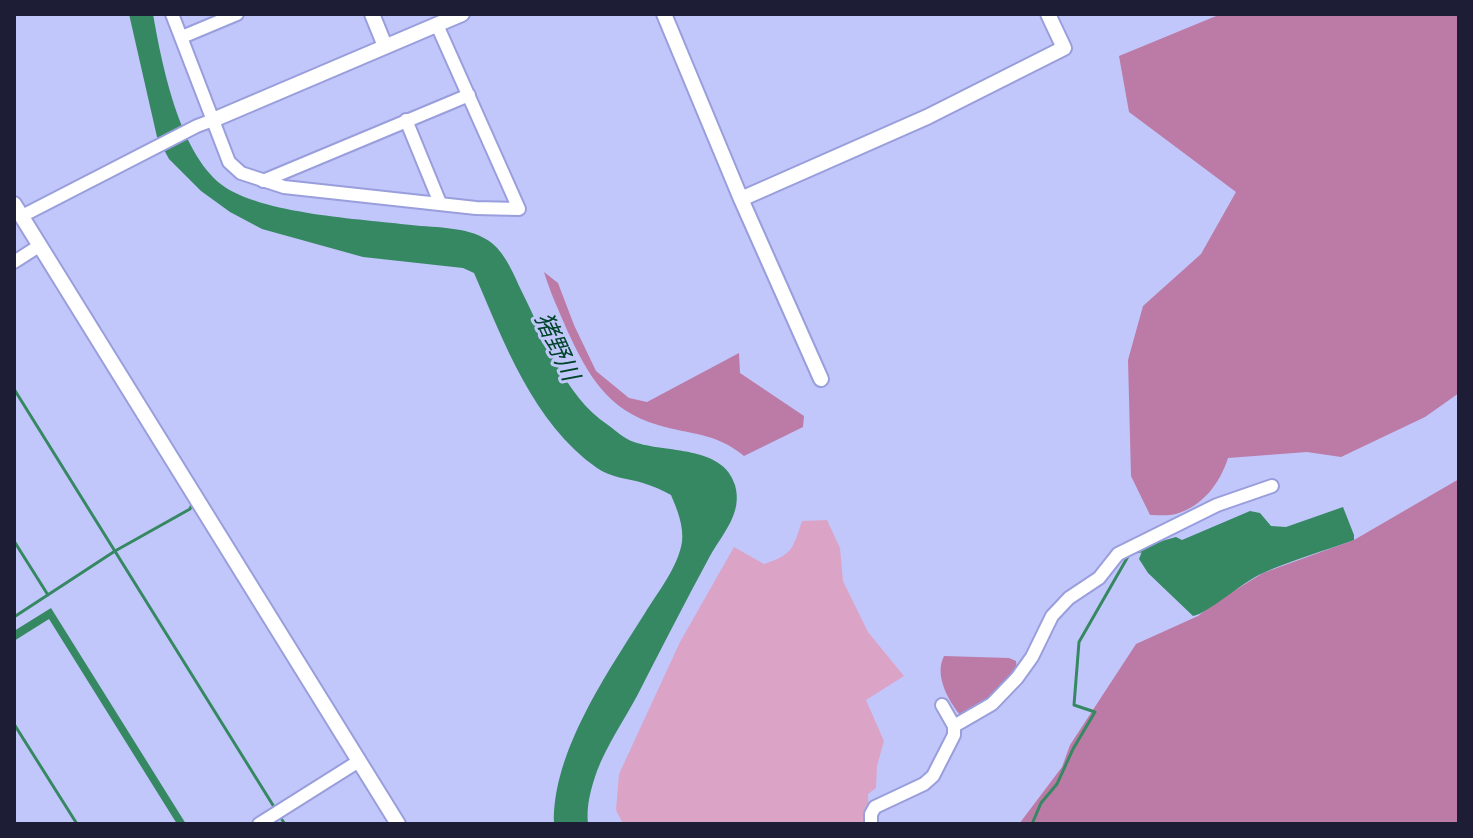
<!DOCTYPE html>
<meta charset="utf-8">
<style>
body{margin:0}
#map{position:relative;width:1473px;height:838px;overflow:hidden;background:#c2c7fb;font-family:Rubik,sans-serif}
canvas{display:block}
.frame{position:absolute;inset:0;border:16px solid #1d1e36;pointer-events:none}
</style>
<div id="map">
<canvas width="1473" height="838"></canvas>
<div class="frame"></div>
</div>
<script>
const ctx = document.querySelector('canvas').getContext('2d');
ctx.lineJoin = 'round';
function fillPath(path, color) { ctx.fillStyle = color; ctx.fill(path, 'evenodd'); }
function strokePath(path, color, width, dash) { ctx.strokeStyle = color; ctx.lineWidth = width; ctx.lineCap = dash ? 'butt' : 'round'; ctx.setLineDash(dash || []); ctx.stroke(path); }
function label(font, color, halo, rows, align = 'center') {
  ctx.font = font + ' Rubik,"Noto Sans JP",sans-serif'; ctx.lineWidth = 6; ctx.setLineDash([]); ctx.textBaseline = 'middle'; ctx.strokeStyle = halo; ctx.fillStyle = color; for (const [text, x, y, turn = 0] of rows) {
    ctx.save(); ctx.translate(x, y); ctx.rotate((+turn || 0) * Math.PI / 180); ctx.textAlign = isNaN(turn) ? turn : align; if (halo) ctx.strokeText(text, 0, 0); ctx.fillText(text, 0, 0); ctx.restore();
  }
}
const green = new Path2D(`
 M 827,520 L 840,548 L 843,581 L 868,632 L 904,676 L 866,700 L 884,741 L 877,766 L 876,788 L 868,794 L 869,824 L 623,824 L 616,810 L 619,774 L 680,642 L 734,547 L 764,564 C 792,555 793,549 802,521 Z`);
const forest = new Path2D(`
 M 1221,14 L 1459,14 L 1459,393 L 1425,417 L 1341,457 L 1307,452 L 1228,458 C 1220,483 1203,506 1176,514 C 1169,516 1158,515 1150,515 L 1131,476 L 1128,360 L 1143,306 L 1201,254 L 1236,192 L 1129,112 L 1119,56 Z
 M 544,272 L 558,283 L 574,325 L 596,371 L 629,398 L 647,402 L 739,353 L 740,373 L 804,416 L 803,427 L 744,456 C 715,432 691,435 658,425 C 607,410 588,375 567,330 C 559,311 550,292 544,272 Z
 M 1459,479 L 1459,824 L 1019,824 L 1062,767 L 1070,745 L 1136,644 L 1198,616 L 1216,602 L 1263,573 L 1354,540 Z
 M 944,656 L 1009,658 L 1016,661 L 1017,669 L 989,700 L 960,715 C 948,700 934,675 944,656 Z`);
const water = new Path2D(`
 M 129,14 L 153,14 C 162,65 179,152 222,185 C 261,214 361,219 411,225 C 436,228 472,226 493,244 C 506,255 514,275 521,290 C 545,337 563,395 608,425 C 616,431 625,439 634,442 C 665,453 723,445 735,485 C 743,513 723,533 710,556 C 685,602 661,649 637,696 C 624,720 607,745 597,771 C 591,788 586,806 588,824 L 554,824 C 552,752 608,672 645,613 C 658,592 678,567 682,542 C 684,526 677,509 671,495 C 662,490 653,486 643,483 C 627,478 611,478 597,468 C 533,423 504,342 474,273 L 463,268 L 363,257 L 262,229 L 230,212 L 201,191 L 169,159 L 157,137 Z
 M 1343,507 L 1354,535 L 1354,540 C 1324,551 1292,560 1263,573 C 1244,581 1207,614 1193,616 L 1148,573 L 1139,559 L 1144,546 L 1176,537 L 1182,540 L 1250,511 L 1260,513 L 1271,526 L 1286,527 Z
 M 51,608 L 186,824 L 177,824 L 49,619 L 14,641 L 14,631 Z`);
const stream = new Path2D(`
 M 14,389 L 276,810
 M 14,541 L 48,595
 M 14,617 L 115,551 L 190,509 L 192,504
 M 14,724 L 77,824
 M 280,817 L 285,824
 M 1032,824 L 1041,803 L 1057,784 L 1073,749 L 1095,712 L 1074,705 L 1079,642 L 1130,553 L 1146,550`);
const minor = new Path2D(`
 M 172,14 L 229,162 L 241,173 L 284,187 L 476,208 L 519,209 L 437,25
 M 182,37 L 237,14
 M 406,120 L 440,203
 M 263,181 L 469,95
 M 22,216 L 197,126 L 213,120
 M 14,262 L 39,246
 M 954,726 L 992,704 L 1017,678 L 1032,657 L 1052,616 L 1069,598 L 1099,578 L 1118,554 L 1217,505 L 1272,486
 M 259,824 L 359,761
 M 871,824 L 871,814 L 875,807 L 924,784 L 933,776 L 954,735 L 954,726 L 942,705`);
const tertiary = new Path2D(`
 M 372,14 L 385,46
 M 664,14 L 741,199 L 821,379
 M 213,120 L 462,14
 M 741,199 L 927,117 L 1064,48 L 1048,14
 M 14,204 L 398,824`);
const waterNames = [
 ["猪野川",556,347,65]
];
fillPath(green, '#dba4c7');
fillPath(forest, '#bc7aa6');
fillPath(water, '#368862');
strokePath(stream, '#368862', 3);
strokePath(minor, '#999edc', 16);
strokePath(tertiary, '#999edc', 18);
strokePath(minor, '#fff', 12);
strokePath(tertiary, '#fff', 14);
label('italic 24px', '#00442a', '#c2c7fb', waterNames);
</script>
